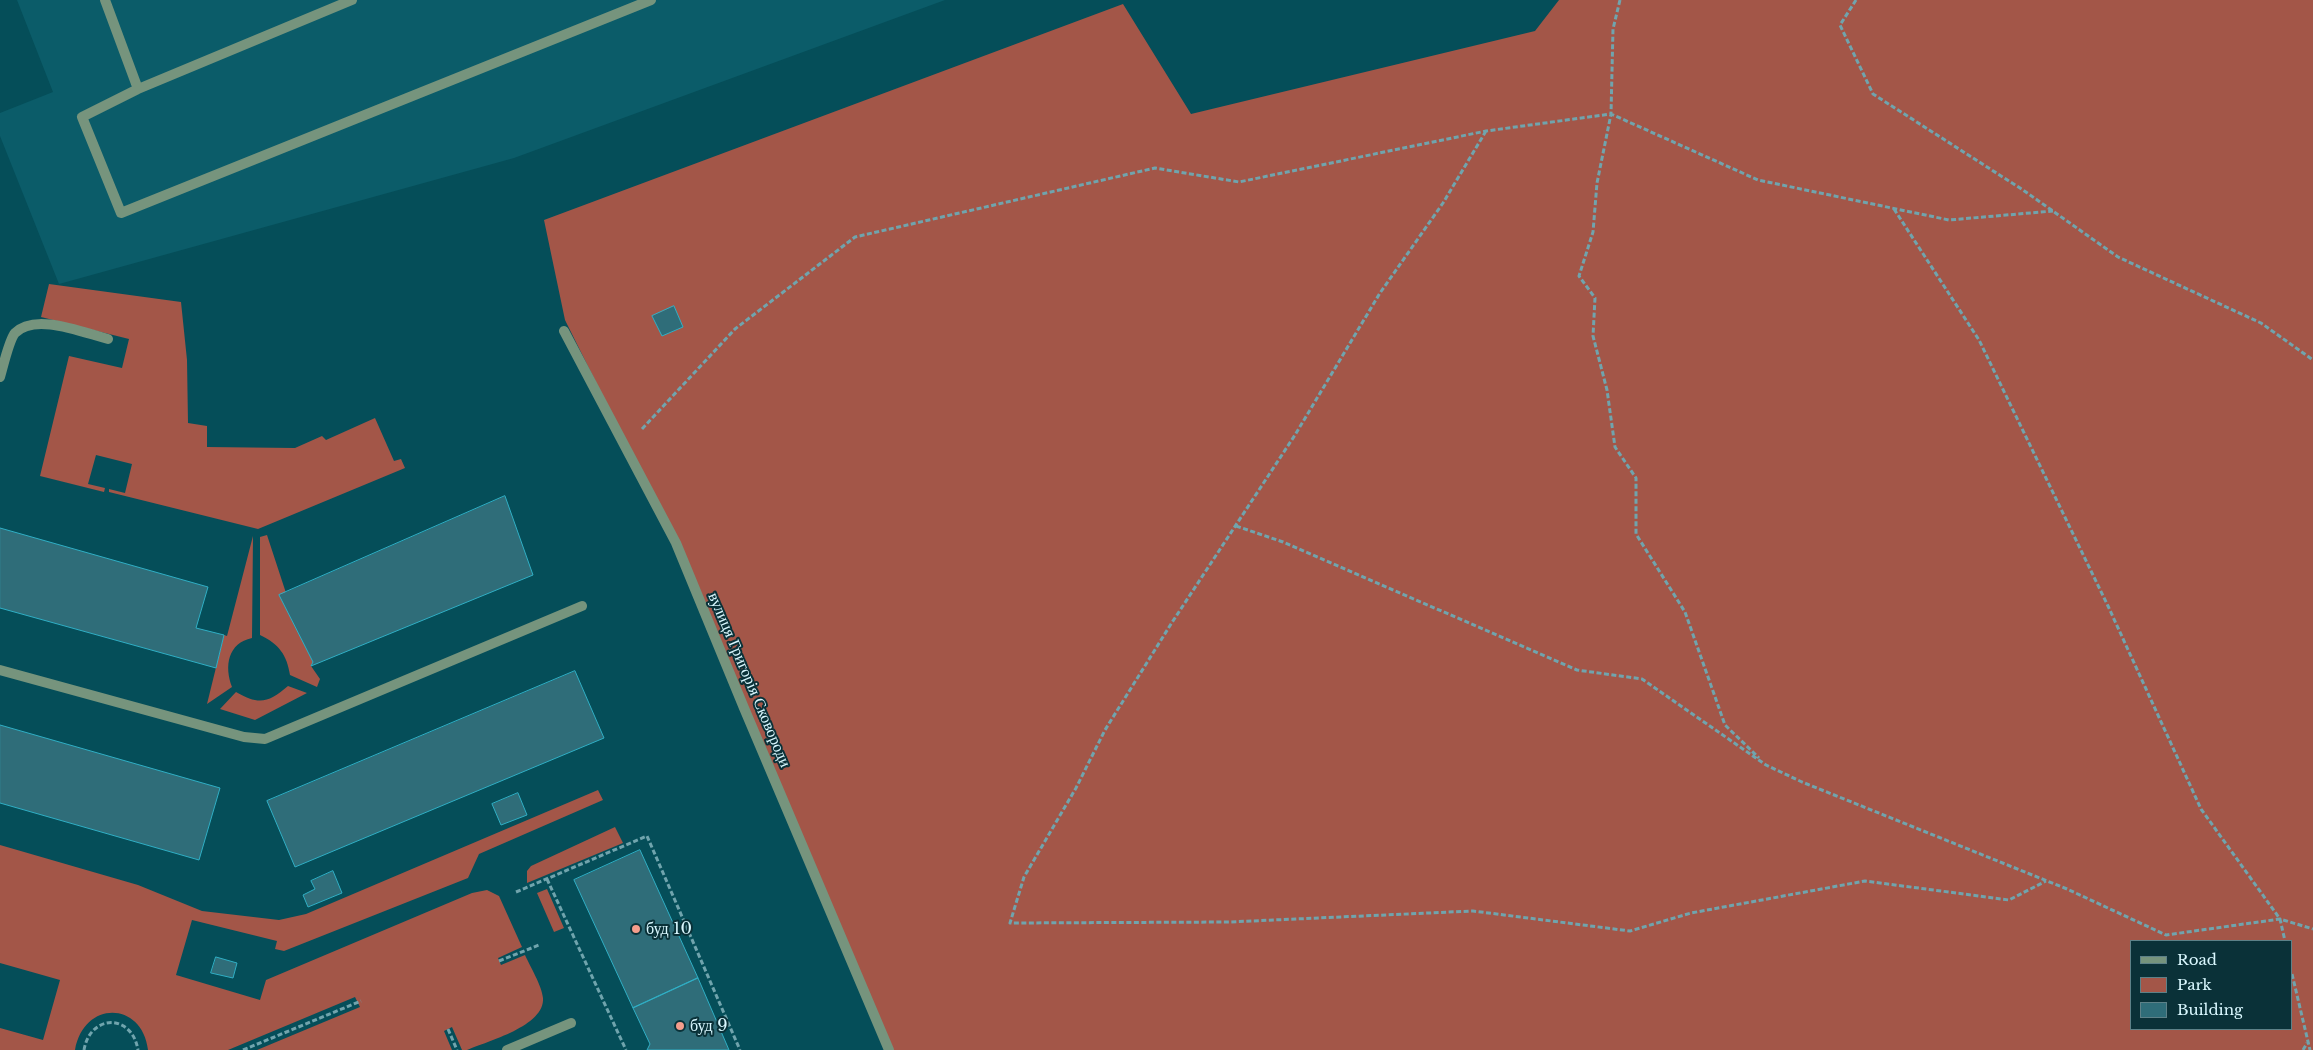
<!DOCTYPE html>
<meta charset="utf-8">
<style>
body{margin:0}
#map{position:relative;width:2313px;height:1050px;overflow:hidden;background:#054e59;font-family:"Libre Baskerville",serif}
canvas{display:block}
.legend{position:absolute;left:2130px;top:940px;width:162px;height:90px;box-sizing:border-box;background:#0a3138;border:1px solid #5d8188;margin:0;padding:6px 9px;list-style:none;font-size:15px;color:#daf8ff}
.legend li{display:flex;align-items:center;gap:10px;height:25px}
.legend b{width:25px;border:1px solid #5d8188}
</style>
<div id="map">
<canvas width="2313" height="1050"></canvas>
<ul class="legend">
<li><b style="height:6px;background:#76947d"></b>Road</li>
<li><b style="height:14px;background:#a35648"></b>Park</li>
<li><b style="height:14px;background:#2f6d79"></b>Building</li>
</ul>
</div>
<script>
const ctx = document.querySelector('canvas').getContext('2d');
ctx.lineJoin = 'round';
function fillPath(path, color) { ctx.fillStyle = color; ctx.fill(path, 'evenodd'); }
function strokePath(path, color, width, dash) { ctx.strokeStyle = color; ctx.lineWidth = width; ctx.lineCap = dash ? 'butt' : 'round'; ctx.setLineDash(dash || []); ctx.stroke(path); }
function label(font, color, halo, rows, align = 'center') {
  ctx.font = font + ' "Libre Baskerville",serif'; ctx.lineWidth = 4; ctx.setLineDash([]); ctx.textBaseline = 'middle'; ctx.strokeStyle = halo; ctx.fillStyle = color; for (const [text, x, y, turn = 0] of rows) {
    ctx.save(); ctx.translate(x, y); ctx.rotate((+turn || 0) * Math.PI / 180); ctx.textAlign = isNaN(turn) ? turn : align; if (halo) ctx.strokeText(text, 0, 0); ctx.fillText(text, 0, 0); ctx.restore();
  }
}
const built = new Path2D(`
 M 17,0 L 945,0 L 514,158 L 59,284 L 0,136 L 0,113 L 53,92 Z`);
const green = new Path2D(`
 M 1559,0 L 2313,0 L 2313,1050 L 889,1050 L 676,543 L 565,320 L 544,220 L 1123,4 L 1191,114 L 1535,31 ZM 2132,941 L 2292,941 L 2292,1029 L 2132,1029 Z
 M 49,284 L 181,302 L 187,360 L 188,423 L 207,426 L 207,447 L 295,448 L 322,436 L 326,440 L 375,418 L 394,461 L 401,459 L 405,468 L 258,529 L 109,492 L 109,489 L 125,493 L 132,464 L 96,455 L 88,484 L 105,488 L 104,492 L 40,476 L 69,356 L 122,368 L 129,339 L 41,317 Z
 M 267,535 L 286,593 L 280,595 L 313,662 L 311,666 L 320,679 L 317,687 L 290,675 C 287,655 279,644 260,635 L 260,537 Z
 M 253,536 L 252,638 C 228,643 224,666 232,687 L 207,704 L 224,635 L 227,636 Z
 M 288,686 L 307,693 L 255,720 L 220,709 L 236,692 C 260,706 269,702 288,686 Z
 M 598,790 L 603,800 L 479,854 L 468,878 L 284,951 L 275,949 L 277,941 L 192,920 L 176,975 L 260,1000 L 266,980 L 472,893 L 487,890 L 499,896 L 522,947 L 498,958 L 501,965 L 525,955 C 530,966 542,986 543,998 C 545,1026 488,1041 467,1050 L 462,1050 L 452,1027 L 444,1031 L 452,1050 L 257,1050 L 360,1007 L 355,997 L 228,1050 L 148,1050 C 142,1001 84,1000 75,1050 L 0,1050 L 0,1028 L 43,1040 L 60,980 L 0,963 L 0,845 L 138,885 L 202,911 L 279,920 L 306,914 Z
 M 615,827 L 623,843 L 527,883 L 527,871 L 531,866 Z
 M 547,889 L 564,928 L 554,932 L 537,893 Z`);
const building = new Path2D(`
 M 674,306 L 683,327 L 662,336 L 652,316 Z
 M 505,496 L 533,575 L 311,666 L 313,662 L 279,595 Z
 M 0,528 L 208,587 L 196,628 L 224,635 L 216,668 L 0,608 Z
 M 575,671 L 604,738 L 295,867 L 267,801 Z
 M 0,725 L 220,788 L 199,860 L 0,803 Z
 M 518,793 L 527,815 L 501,825 L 492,804 Z
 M 640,850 L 698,978 L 633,1008 L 574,880 Z
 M 333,871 L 342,893 L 308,907 L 303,895 L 315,889 L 311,881 Z
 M 216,957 L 237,963 L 233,978 L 211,973 Z
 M 698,978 L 729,1050 L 647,1050 L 650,1044 L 633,1008 Z`);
const path = new Path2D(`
 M 1620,0 L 1613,29 L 1611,114 L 1597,183 L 1593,232 L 1579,276 L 1595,298 L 1593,336 L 1607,390 L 1615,447 L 1636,478 L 1636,534 L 1685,612 L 1725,725 L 1759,758
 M 1856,0 L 1840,25 L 1873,94 L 2023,190 L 2118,257 L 2261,323 L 2313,360
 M 1486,131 L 1443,203 L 1380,293 L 1295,435 L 1171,624 L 1105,730 L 1076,788 L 1024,877 L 1010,923 L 1229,922 L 1473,911 L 1630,931 L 1691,913 L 1865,881 L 2009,900 L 2046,881
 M 1894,209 L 1979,340 L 2108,606 L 2201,809 L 2280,919 L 2285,941
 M 642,429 L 735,329 L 855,237 L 1155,168 L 1239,182 L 1486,131 L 1611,114 L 1758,180 L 1949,220 L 2053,211
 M 1236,526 L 1283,542 L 1577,670 L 1642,679 L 1766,765 L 1802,782 L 2067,889 L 2166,935 L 2280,919 L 2313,929
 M 547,879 L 626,1050
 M 516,892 L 647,836 L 740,1050
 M 499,961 L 539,945
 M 2292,974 L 2310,1050
 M 448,1029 L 457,1050
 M 84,1050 C 90,1014 132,1013 138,1050
 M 243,1050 L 361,1001
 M 2303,1050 L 2307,1043`);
const service = new Path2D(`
 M 105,0 L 138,89
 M 352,0 L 138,89 L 82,117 L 121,213 L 651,0
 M 0,377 C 3,367 9,340 15,333 C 35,312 84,333 108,339
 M 0,670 L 244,737 L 265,739 L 582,606
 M 507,1050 L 571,1023`);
const minor = new Path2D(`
 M 564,331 L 676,543 L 744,708 L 889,1050`);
const markers = [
 [636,929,5,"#f49d8c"],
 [680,1026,5,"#f49d8c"]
];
const streetNames = [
 ["вулиця Григорія Сковороди",749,680,67]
];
const poiNames = [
 ["буд 10",646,929],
 ["буд 9",690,1026]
];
fillPath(built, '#0b5c69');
fillPath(green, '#a35648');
fillPath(building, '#2f6d79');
strokePath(building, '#30afc5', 1);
strokePath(path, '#70a4ad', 3, [5, 2.5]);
strokePath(service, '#76947d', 10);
strokePath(minor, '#76947d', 10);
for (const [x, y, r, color] of markers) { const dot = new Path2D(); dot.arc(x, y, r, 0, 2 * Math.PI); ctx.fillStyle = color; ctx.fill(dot); strokePath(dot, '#0a3138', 2); }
label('16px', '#daf8ff', '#0a3138', streetNames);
label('16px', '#daf8ff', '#0a3138', poiNames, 'left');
</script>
